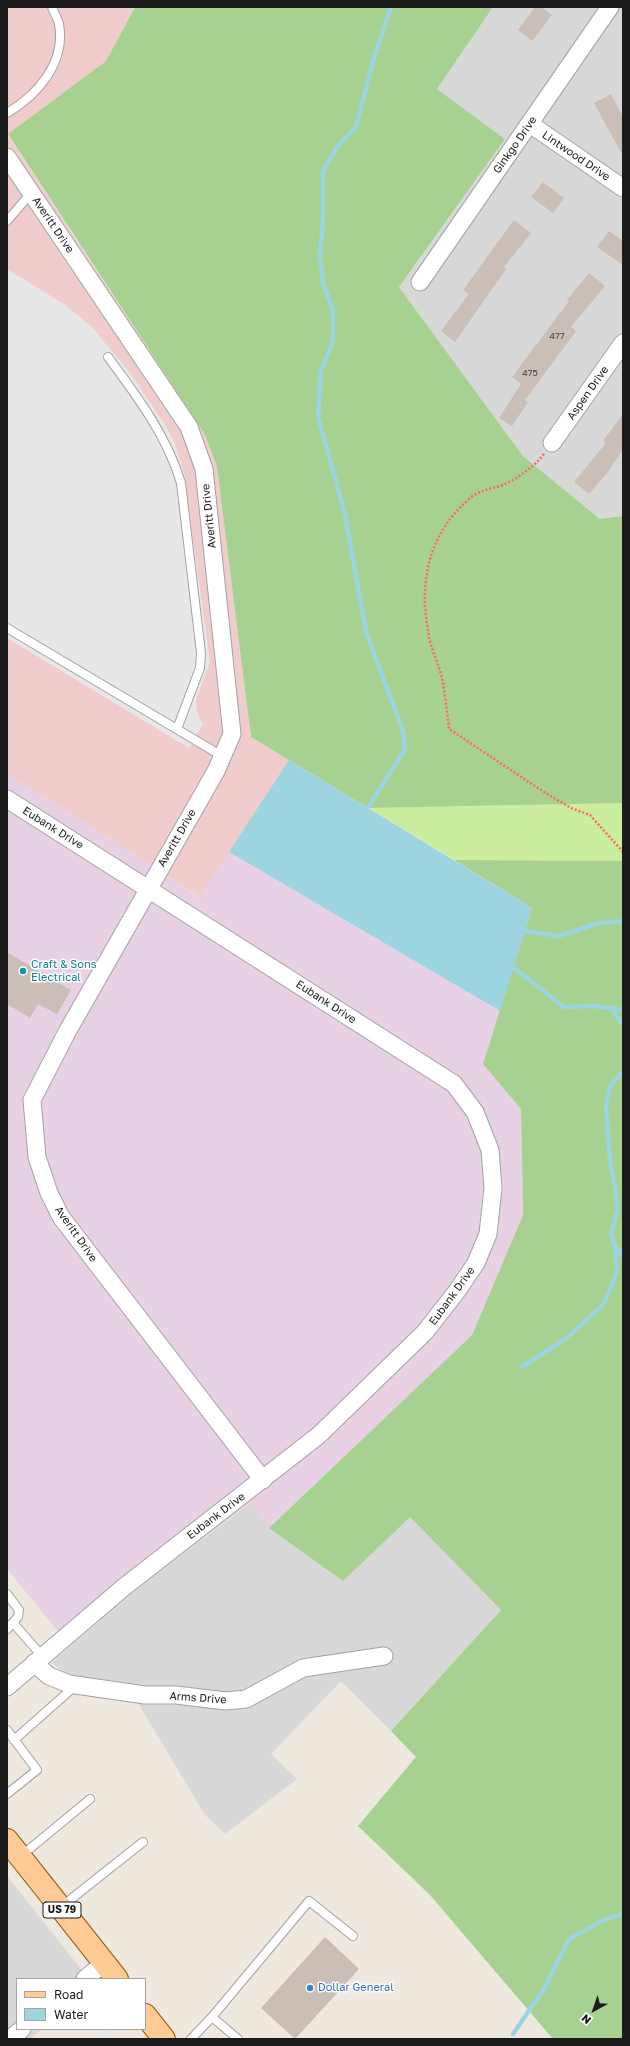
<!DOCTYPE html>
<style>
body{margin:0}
#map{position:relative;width:630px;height:2046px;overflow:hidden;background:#eee8df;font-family:"Golos Text",sans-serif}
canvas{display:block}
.frame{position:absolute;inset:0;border:8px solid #1b1b1b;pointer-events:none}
.legend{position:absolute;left:16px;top:1978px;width:130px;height:52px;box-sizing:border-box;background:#fff;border:1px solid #a4a4a4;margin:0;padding:5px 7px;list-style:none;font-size:12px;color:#1b1b1b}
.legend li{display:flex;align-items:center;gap:8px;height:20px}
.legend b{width:20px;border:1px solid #a4a4a4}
.north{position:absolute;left:574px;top:1990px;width:40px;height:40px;-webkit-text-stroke:3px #fff;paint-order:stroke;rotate:220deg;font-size:11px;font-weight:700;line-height:16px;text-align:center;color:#1b1b1b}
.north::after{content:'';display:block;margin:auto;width:14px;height:18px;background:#1b1b1b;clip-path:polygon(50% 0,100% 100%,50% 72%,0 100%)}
</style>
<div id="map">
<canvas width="630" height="2046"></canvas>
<div class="frame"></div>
<ul class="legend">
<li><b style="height:5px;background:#ffca93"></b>Road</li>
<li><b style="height:11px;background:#9cd4e0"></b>Water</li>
</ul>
<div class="north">N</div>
</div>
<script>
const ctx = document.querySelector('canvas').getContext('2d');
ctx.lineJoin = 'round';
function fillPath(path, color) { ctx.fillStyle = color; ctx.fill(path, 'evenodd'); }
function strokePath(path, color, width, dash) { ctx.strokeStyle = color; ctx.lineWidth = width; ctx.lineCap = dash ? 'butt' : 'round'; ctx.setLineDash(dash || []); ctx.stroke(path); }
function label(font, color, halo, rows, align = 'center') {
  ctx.font = font + ' "Golos Text",sans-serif'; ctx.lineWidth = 3; ctx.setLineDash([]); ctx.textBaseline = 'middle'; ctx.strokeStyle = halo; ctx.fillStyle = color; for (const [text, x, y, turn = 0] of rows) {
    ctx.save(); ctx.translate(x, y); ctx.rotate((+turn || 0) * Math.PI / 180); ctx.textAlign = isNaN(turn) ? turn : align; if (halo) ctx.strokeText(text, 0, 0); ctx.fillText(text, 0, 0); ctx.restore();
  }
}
const residential = new Path2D(`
 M 493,7 L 623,7 L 623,516 L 600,519 L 523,456 L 399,287 L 505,139 L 437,89 Z
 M 251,1503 L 269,1528 L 410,1517 L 501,1610 L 391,1731 L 341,1681 L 271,1754 L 297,1779 L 225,1834 L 205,1815 L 138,1703 L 80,1691 L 52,1662 L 148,1580 Z
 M 7,1876 L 89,1979 L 17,1979 L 17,2029 L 42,2029 L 30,2039 L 7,2039 Z`);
const commercial = new Path2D(`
 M 7,7 L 135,7 L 106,61 L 8,135 L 205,435 L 217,467 L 251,737 L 289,760 L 201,898 L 142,859 L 7,774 Z`);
const industrial = new Path2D(`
 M 7,774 L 142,859 L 200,898 L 229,852 L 500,1011 L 483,1064 L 521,1108 L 523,1215 L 472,1335 L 269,1528 L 250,1503 L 148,1580 L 70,1646 L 7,1569 Z`);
const grass = new Path2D(`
 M 623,803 L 623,861 L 454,860 L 368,808 Z`);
const forest = new Path2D(`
 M 135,7 L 493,7 L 437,89 L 505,139 L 399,287 L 523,456 L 600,519 L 623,516 L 623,803 L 368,808 L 251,737 L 217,467 L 205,435 L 8,134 L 106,61 Z
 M 454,860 L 623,861 L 623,2039 L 553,2039 L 430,1895 L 358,1826 L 416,1757 L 391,1731 L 501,1610 L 410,1517 L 343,1581 L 269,1528 L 472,1335 L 523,1215 L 521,1109 L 483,1064 L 532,908 Z`);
const parking = new Path2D(`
 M 7,269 L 64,304 L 92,327 L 131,374 L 167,428 L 175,444 L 184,473 L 210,662 L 196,700 L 197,711 L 200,720 L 203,724 L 189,748 L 7,638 Z
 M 105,2029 L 113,2039 L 95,2039 Z`);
const water = new Path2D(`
 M 289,760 L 532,908 L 500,1011 L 229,852 Z`);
const stream = new Path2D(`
 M 368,808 L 405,749 L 403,731 L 366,632 L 345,514 L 318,417 L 321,371 L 333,341 L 333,311 L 323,283 L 320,255 L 323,222 L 323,171 L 337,147 L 356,127 L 374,58 L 391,7
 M 525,931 L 559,936 L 599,923 L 623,921
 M 514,968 L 564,1007 L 594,1006 L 623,1010
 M 610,1008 L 623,1024
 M 615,1246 L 621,1252 L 623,1258
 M 522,1367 L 568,1337 L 604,1304 L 617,1272 L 615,1246 L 611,1234 L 618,1208 L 610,1160 L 606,1106 L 610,1086 L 623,1071
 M 513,2034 L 544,1989 L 569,1939 L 604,1920 L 623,1914`);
const building = new Path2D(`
 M 535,7 L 542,7 L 552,15 L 532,41 L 518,30 Z
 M 611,94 L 623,117 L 623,156 L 594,103 Z
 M 543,182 L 564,198 L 553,213 L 531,197 Z
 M 514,220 L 531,233 L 504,267 L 506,269 L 455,342 L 441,331 L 469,294 L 463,290 Z
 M 609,231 L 623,241 L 623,265 L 597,247 Z
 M 589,273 L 605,286 L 571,327 L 576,331 L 525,400 L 528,402 L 512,426 L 499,418 L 521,384 L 512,377 L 569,301 L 567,300 Z
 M 623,414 L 623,449 L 608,472 L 589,494 L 574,482 L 606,443 L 603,441 Z
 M 7,952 L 71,990 L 57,1014 L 38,1004 L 30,1018 L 7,1004 Z
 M 325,1937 L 359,1969 L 295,2039 L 261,2008 Z`);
const path = new Path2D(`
 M 544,454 C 533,468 518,478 503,485 C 491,489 479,490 469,499 C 429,534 419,580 428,631 C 430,647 438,662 442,678 C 445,694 447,712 449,729 L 544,792 L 571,808 L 590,815 L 623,852`);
const lane = new Path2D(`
 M 7,113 C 38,95 66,62 59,24 C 58,19 54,13 52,7
 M 7,221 L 31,193
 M 108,357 C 137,396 167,436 181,483 L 201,653 L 200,668 L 177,729
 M 7,628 L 222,756
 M 7,1594 L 19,1610 L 18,1617 L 7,1629
 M 14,1624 L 42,1656
 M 7,1730 L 37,1770 L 7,1794
 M 14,1740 L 75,1686
 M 21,1856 L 90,1799
 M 61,1907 L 143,1842
 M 212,2017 L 238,2039
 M 191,2039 L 212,2017 L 309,1901 L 353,1936`);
const street = new Path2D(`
 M 530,124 L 623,188
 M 7,157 L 189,427 L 204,469 L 232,734 L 216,771 L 67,1032 L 32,1100 L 37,1157 L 49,1193 L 61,1217 L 263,1480
 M 420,282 L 610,7
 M 552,443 L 623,343
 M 7,799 L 454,1084 L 475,1112 L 490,1150 L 493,1188 L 488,1234 L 476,1263 L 457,1291 L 425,1332 L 319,1435 L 124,1587 L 7,1687
 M 34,1663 L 49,1676 L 69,1684 L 145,1695 L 176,1695 L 226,1701 L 246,1699 L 303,1668 L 384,1656
 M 85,1979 L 104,1963
 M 10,2039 L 22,2029`);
const primary = new Path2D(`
 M 7,1840 L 117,1979
 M 145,2015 L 164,2039`);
const markers = [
 [23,971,4,"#0f9aa8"],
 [310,1988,4,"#3f7fe0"]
];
const numberNames = [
 ["477",557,336],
 ["475",530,373]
];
const shields = [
 [62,1910,38]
];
const shieldNames = [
 ["US 79",62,1910]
];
const streetNames = [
 ["Ginkgo Drive",515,145,-55],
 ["Lintwood Drive",576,156,34],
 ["Averitt Drive",53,225,56],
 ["Aspen Drive",588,393,-55],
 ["Averitt Drive",209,516,-96],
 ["Eubank Drive",53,828,32],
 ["Averitt Drive",177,838,-60],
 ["Eubank Drive",326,1002,33],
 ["Averitt Drive",76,1234,55],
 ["Eubank Drive",452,1296,-54],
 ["Eubank Drive",216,1516,-37],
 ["Arms Drive",198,1698,4]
];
const cultureNames = [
 ["Craft & Sons",31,965],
 ["Electrical",31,978]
];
const shopNames = [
 ["Dollar General",318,1988]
];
fillPath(residential, '#d9d8d8');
fillPath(commercial, '#f1cccd');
fillPath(industrial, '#e8d1e5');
fillPath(grass, '#caeda0');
fillPath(forest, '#a7d191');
fillPath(parking, '#e7e7e7');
fillPath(water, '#9cd4e0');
strokePath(stream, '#9cd4e0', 4.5);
fillPath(building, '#cabeb6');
strokePath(lane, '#a2a2a2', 10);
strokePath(street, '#a2a2a2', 19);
strokePath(primary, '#925a00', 24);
strokePath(path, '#ff675f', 2.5, [2, 2]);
strokePath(lane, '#fff', 8);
strokePath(street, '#fff', 17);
strokePath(primary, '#ffca93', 22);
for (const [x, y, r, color] of markers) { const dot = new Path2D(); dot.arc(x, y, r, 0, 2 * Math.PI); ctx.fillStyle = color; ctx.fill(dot); strokePath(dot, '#fff', 1.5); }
label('9px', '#474442', null, numberNames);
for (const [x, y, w] of shields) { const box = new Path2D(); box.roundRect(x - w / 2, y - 8, w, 16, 3); ctx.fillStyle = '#fff'; ctx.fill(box); strokePath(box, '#1b1b1b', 1); }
label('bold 10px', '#1b1b1b', null, shieldNames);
label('11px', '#1b1b1b', '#fff', streetNames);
label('11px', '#0d838f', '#fff', cultureNames, 'left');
label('11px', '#366cbe', '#fff', shopNames, 'left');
</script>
